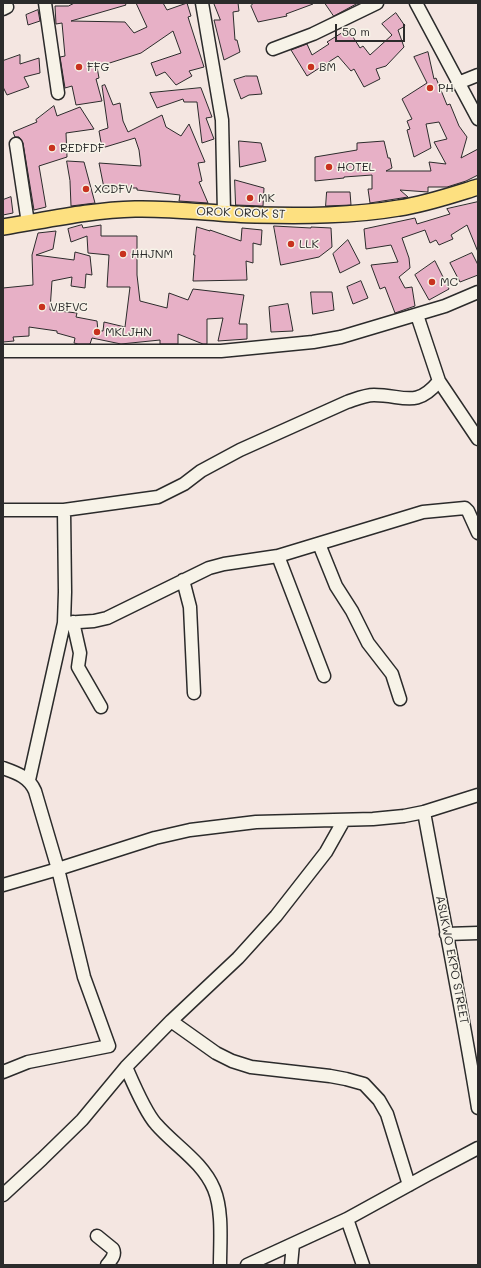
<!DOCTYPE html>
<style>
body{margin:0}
#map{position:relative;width:481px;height:1268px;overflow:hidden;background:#f4e6e1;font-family:Mali,sans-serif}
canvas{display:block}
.frame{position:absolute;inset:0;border:4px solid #2b2b2b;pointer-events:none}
.scale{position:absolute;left:335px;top:24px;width:70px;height:18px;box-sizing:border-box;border:2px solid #2b2b2b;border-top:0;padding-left:5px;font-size:12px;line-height:14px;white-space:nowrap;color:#2b2b2b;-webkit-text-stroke:3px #f7f3e8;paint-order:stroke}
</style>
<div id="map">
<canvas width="481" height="1268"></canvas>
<div class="frame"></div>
<div class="scale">50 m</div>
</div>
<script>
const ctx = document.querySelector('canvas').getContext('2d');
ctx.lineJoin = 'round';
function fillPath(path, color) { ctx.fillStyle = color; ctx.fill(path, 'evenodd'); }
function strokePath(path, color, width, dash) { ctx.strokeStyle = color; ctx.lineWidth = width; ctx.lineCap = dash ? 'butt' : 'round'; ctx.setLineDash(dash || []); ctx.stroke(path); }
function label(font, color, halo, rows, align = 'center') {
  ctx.font = font + ' Mali,sans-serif'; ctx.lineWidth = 3; ctx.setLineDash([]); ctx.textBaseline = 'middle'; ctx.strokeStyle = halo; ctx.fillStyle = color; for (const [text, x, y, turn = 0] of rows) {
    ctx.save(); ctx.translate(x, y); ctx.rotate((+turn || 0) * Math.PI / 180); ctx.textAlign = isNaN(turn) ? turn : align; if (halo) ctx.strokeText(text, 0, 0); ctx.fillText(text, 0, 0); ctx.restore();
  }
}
const building = new Path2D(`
 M 75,3 L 125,3 L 126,5 L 71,21 L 125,22 L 134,33 L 147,27 L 136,3 L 163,3 L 167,10 L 187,3 L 191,16 L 188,17 L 204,67 L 189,71 L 192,76 L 176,85 L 165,72 L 156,76 L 151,63 L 181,53 L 173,31 L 141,53 L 97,67 L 99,78 L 96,79 L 102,101 L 76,105 L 72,86 L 65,88 L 60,57 L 65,56 L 62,23 L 56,24 L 55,6 L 68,6 Z
 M 214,3 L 238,3 L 239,11 L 233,12 L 235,40 L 237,40 L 240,52 L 224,60 L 214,20 L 220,20 Z
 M 254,3 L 313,3 L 313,4 L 286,14 L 287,16 L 258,22 L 251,6 Z
 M 325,3 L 358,3 L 334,16 Z
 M 38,10 L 40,21 L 28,25 L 26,15 Z
 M 396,13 L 405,26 L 398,30 L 404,47 L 386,66 L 376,69 L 380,79 L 364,87 L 354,69 L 351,71 L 338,56 L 307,76 L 291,50 L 307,44 L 312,55 L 329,44 L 327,42 L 348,29 L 360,48 L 363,46 L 370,55 L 392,35 L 382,24 Z
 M 428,52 L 434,79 L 436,78 L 447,105 L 450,104 L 459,126 L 467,137 L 461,158 L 478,149 L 478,175 L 466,181 L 447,187 L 428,187 L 428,192 L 400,190 L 408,197 L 370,203 L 368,189 L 372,189 L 372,175 L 344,177 L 344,178 L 315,181 L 315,157 L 357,150 L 357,143 L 384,141 L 388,158 L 390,158 L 392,168 L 386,171 L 431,171 L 429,162 L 446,164 L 434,142 L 447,139 L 439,122 L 426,124 L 431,148 L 414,157 L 407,130 L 410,129 L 407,121 L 412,119 L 402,99 L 427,83 L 414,57 Z
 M 20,55 L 20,64 L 39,58 L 40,73 L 24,77 L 29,87 L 7,95 L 3,87 L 3,61 Z
 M 246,76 L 257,76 L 262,94 L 249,95 L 241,99 L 234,80 Z
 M 105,85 L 113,105 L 120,103 L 123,121 L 128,132 L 162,115 L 166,127 L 181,136 L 189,124 L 205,162 L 198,163 L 202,181 L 199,182 L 208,203 L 179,201 L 180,195 L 137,190 L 137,188 L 104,188 L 99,163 L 141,166 L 139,150 L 135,138 L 102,148 L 99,131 L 108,128 L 102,86 Z
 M 201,88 L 212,117 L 206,118 L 214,139 L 202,143 L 197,102 L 184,102 L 183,99 L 157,108 L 150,93 Z
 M 54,106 L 57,116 L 80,107 L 94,129 L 66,133 L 67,157 L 39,166 L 46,207 L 34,210 L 23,143 L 19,137 L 15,137 L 13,132 L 37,122 L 36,120 Z
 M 239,141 L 261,143 L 266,161 L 240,167 Z
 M 67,161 L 84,162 L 95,203 L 71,206 L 70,181 Z
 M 235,180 L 264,188 L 263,206 L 236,205 Z
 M 327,192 L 350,192 L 351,205 L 326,206 Z
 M 11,197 L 13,213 L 3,215 L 3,200 Z
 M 478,202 L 478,252 L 467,225 L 451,235 L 453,239 L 439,245 L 436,240 L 430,243 L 425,230 L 402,238 L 409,258 L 410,268 L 399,277 L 405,288 L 412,287 L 415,306 L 395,313 L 385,287 L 380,289 L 371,265 L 398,262 L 391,245 L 366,249 L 364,229 L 415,218 L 417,224 L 450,214 L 447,209 Z
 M 82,225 L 83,228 L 101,225 L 101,236 L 137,236 L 137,275 L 140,301 L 167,308 L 169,293 L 188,300 L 193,289 L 244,295 L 239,324 L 247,324 L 247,339 L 218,341 L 223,318 L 207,319 L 207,344 L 203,344 L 178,334 L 178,344 L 160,344 L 160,340 L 121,344 L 92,338 L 90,344 L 78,344 L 74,343 L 75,338 L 57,333 L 57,331 L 29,327 L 29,336 L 13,337 L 14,341 L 3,342 L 3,288 L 33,285 L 32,255 L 38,233 L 56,231 L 53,249 L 36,255 L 74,260 L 75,252 L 90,256 L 92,275 L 86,274 L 85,288 L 71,286 L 72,277 L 52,281 L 50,310 L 77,313 L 76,317 L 97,321 L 98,331 L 103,331 L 104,322 L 125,327 L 130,287 L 107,287 L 109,255 L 88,253 L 87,236 L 71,242 L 68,229 Z
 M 274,226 L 311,228 L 311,227 L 331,228 L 332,247 L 319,257 L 281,265 Z
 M 197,227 L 210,231 L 210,230 L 241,241 L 242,228 L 262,230 L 261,245 L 253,243 L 253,263 L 246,261 L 247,280 L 193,281 L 195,255 L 194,255 Z
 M 348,240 L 360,263 L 340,273 L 333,254 Z
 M 472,253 L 478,265 L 478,275 L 460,282 L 450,263 Z
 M 435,261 L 449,289 L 429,300 L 415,275 Z
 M 361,281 L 368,298 L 353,304 L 347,287 Z
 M 311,292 L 332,292 L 334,310 L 313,314 Z
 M 288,304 L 293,331 L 271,332 L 269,307 Z`);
const minor = new Path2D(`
 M 45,3 L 58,93
 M 202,3 L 222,120 L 224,213
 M 416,3 L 478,119
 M 3,9 L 7,7
 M 273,49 L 313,34 L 377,3
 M 458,83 L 478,75
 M 16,144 L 28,223
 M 417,315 L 439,381 L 478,439
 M 3,351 L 221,351 L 313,342 L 341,337 L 445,306 L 478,292
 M 3,510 L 64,510 L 158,497 L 184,484 L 201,471 L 240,450 L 347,402 C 356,399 365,395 374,395 C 404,395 416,409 439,381
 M 319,544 L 336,586 L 352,611 L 368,643 L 392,674 L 400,699
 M 278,556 L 324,676
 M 183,580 L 190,607 L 194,693
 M 73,622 L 80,653 L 78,667 L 101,707
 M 64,623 L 94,621 L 107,618 L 209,568 L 224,564 L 278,556 L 423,512 L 465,508 L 468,511 L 478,533
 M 3,768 C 17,773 29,777 35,791 L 58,869 L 84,977 L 109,1046 L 28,1062 L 3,1072
 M 29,780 L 64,623 L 65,592 L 64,510
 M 424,812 C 442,911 462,1009 478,1108
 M 3,885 L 58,869 L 155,838 L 190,830 L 256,822 L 373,819 L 404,816 L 424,812 L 478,795
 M 446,934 L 478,933
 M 171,1021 L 216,1053 L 232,1061 L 251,1067 L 330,1076 L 346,1079 L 364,1084 L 379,1100 L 387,1114 L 409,1185
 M 126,1067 C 133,1083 145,1112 156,1124 C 175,1146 202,1161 214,1189 C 223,1211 220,1242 220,1265
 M 3,1195 L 42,1159 L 82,1120 L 126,1067 L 171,1021 L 238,958 L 276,916 L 326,852 L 344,820
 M 347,1219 L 363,1265
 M 97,1236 L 113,1249 C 116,1255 111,1260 107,1265
 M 247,1265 L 347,1219 L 427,1175 L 478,1148
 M 291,1265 L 293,1244`);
const major = new Path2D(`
 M 3,227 C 47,220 91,210 135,209 C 175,208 216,214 256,215 C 303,216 353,216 399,208 C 426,204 452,195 478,187`);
const markers = [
 [79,67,4,"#c8321e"],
 [311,67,4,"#c8321e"],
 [430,88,4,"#c8321e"],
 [52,148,4,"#c8321e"],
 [329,167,4,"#c8321e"],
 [86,189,4,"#c8321e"],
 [250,198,4,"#c8321e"],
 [291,244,4,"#c8321e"],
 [123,254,4,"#c8321e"],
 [432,282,4,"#c8321e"],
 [42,307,4,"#c8321e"],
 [97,332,4,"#c8321e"]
];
const poiNames = [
 ["FFG",87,67],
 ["BM",319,67],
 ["PH",438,88],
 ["REDFDF",60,148],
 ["HOTEL",337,167],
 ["XCDFV",94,189],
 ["MK",258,198],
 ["LLK",299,244],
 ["HHJNM",131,254],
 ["MC",440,282],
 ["VBFVC",50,307],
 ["MKLJHN",105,332]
];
const streetNames = [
 ["OROK OROK ST",241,213,2],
 ["ASUKWO EKPO STREET",452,960,79]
];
fillPath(building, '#e7b0c6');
strokePath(building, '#2b2b2b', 1);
strokePath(minor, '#2b2b2b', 15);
strokePath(major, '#2b2b2b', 18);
strokePath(minor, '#f7f3e8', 12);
strokePath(major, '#fde080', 15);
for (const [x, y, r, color] of markers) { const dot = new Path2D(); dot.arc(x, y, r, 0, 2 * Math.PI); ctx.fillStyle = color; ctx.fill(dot); strokePath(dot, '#f7f3e8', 1.5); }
label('12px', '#2b2b2b', '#f7f3e8', poiNames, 'left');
label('12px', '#2b2b2b', '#f7f3e8', streetNames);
</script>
